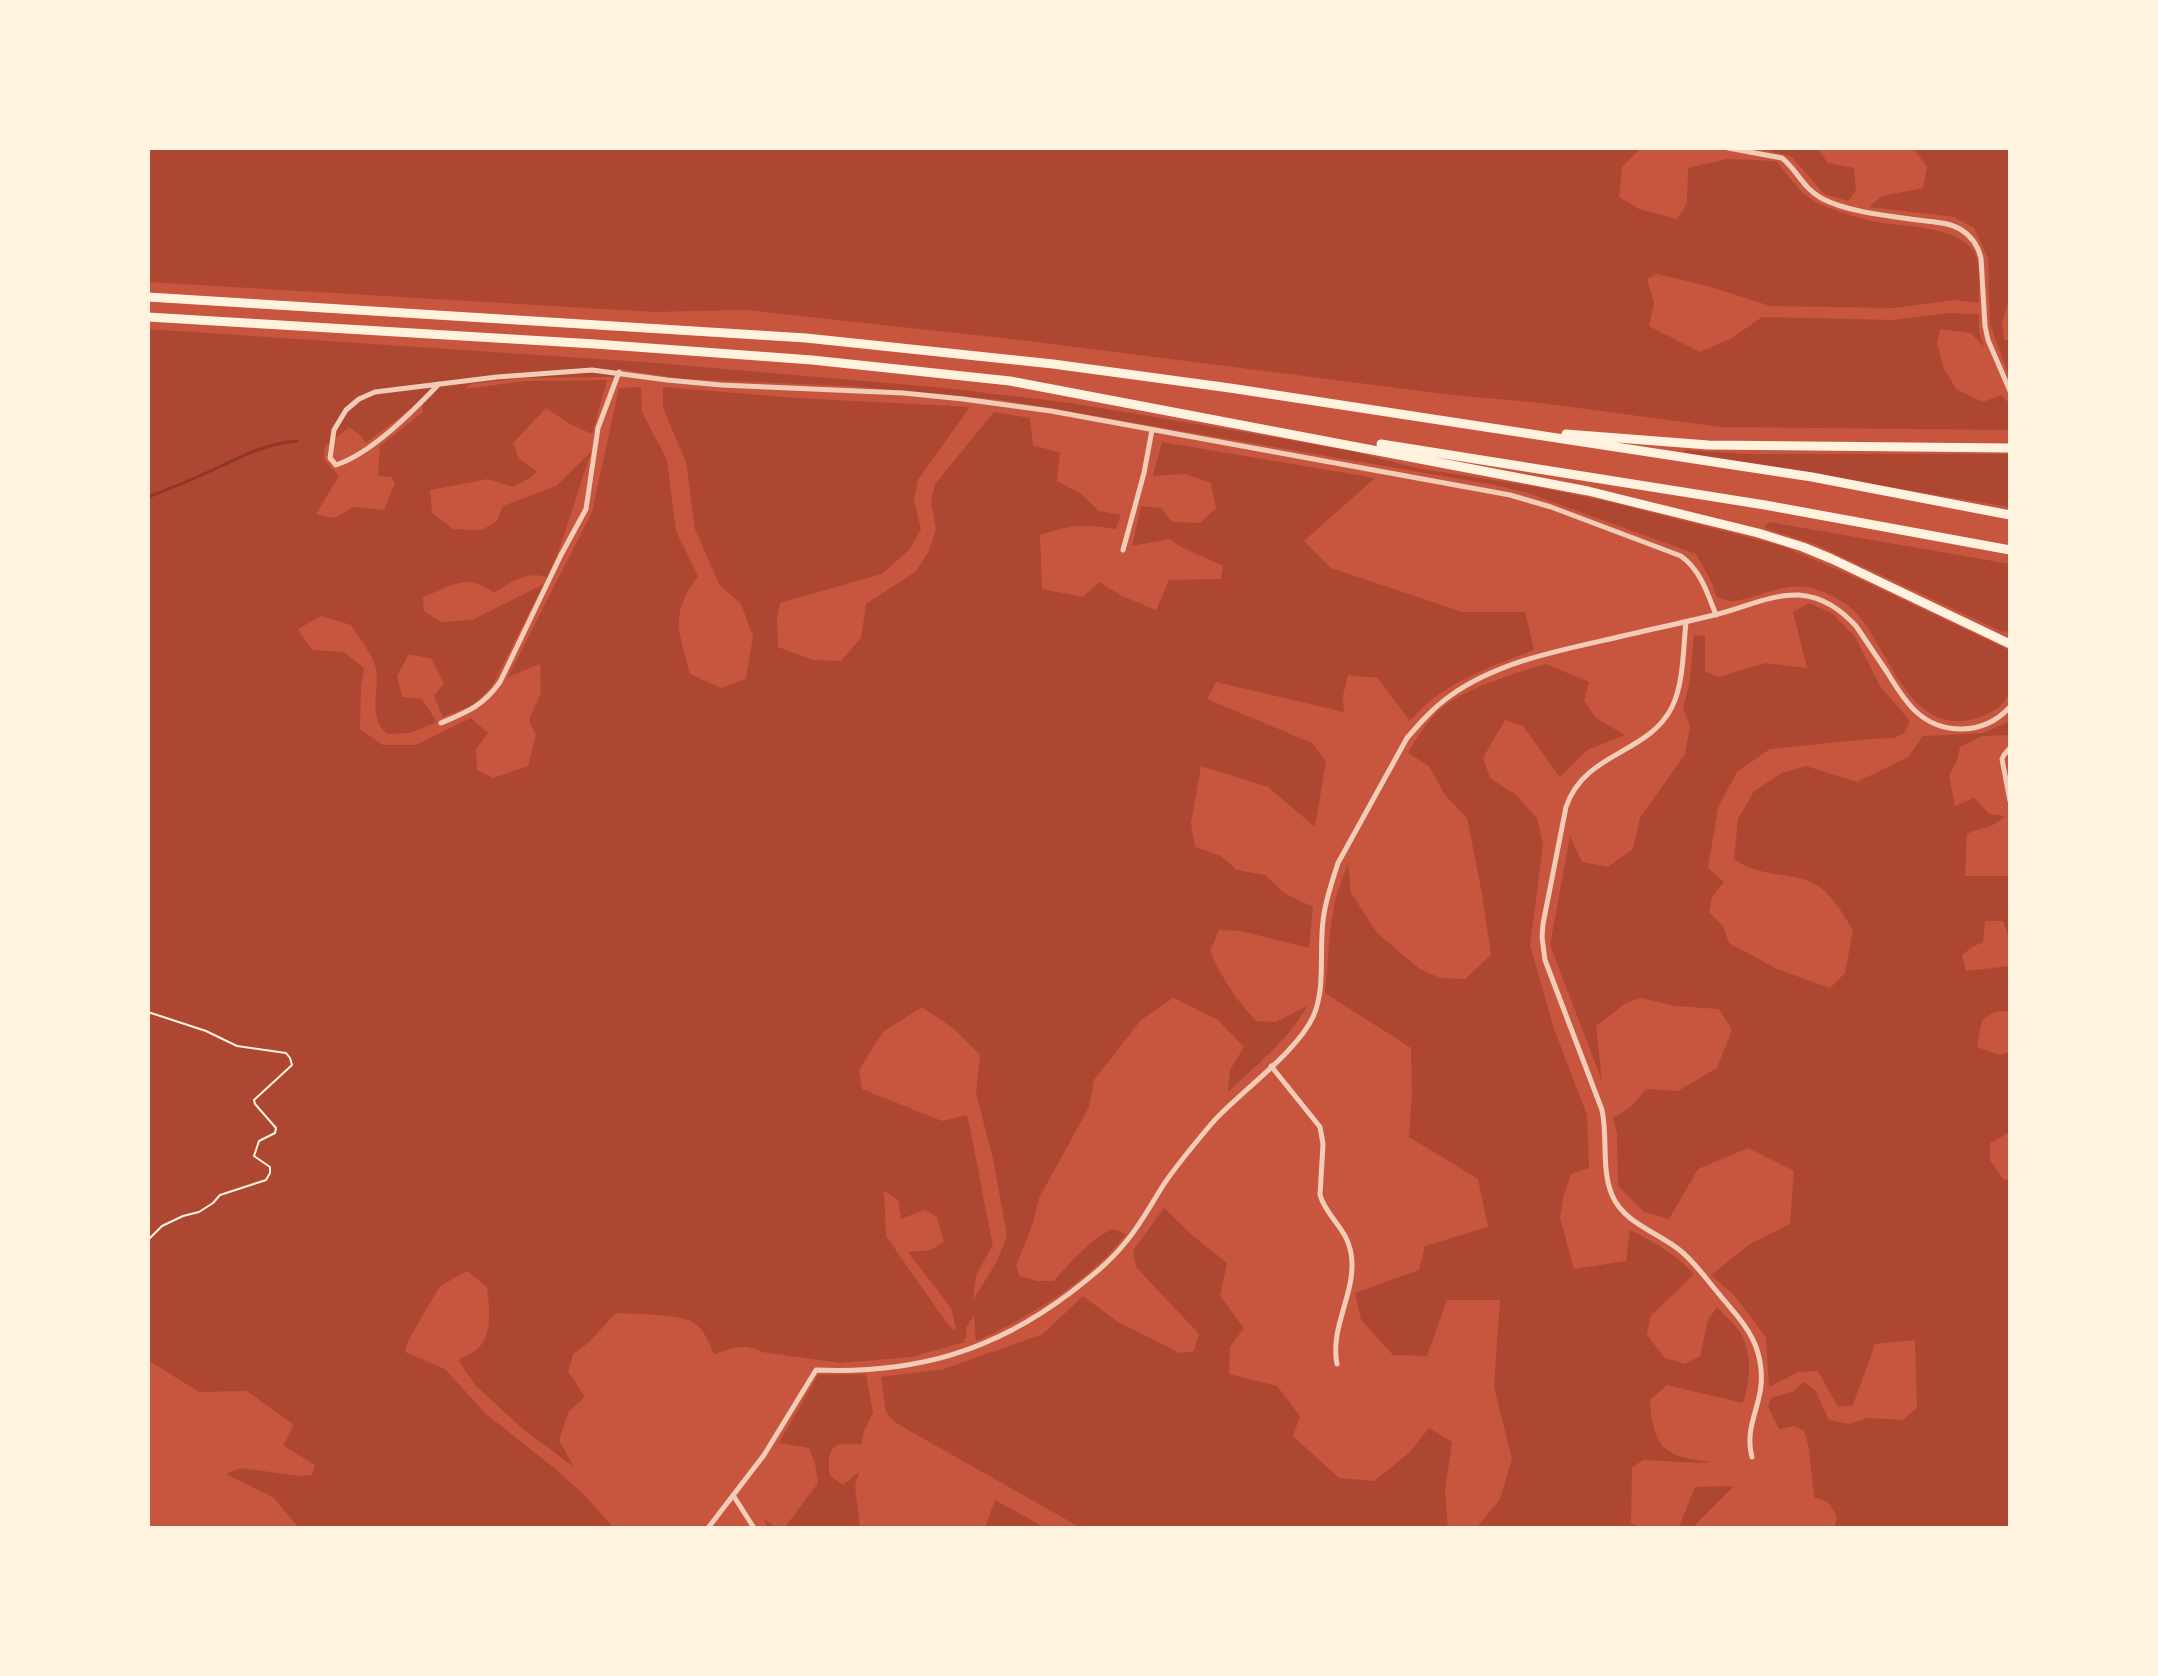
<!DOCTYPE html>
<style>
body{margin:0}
#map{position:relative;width:2158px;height:1676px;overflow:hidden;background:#c8553d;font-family:"Open Sans",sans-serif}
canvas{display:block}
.frame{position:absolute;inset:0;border:150px solid #fff3e0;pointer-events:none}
</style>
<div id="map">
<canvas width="2158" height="1676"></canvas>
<div class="frame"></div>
</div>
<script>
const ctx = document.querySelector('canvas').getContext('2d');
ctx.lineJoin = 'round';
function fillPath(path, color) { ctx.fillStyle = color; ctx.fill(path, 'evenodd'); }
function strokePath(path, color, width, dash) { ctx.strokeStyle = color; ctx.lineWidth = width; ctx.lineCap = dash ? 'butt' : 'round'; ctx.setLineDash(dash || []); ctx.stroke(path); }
const green = new Path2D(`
 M 148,148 L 1641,148 L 1622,167 L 1619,197 L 1639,209 L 1677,219 L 1687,203 L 1688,168 L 1727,159 L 1776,161 C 1789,176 1802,197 1820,204 C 1836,211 1856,217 1873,221 C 1903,228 1951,224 1972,249 C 1982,261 1979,288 1979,303 L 1955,300 L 1894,308 L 1770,306 L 1711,287 L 1657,274 L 1647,279 L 1654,303 L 1649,326 L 1700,352 L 1732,338 L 1762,317 L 1893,320 L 1949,313 L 1979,314 L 1979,331 L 1984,347 L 1971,333 L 1940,329 L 1937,343 L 1944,369 L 1957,390 L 1983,402 L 2001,395 L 2010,404 L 2010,430 L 1721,427 L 1541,403 L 1453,395 L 1021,340 L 745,310 L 654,312 L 148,282 Z
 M 1755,148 L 1817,148 L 1828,163 L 1854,168 L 1856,190 L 1848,201 L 1824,194 L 1791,156 Z
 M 1913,148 L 2010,148 L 2010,296 L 2002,322 L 2004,340 L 2010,340 L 2010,379 L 1990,324 L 1988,258 L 1974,228 L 1954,217 L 1869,207 L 1882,196 L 1923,188 L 1927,167 Z
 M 148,329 L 644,362 L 945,388 L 1071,403 L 1220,428 L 1351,451 L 1416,468 L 1537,487 L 1614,503 L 1782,546 L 1861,580 L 2007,649 L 2010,652 L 2010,692 C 2005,705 1991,714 1978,718 C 1911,739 1891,654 1859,616 C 1849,604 1832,595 1818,590 C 1789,579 1762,597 1734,601 C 1729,602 1723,599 1717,597 L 1710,579 L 1696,554 L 1528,493 L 1495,485 L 1002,400 L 848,386 L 682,379 L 618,369 L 616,377 L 524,378 L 470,384 L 465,389 L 525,381 L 607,380 L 592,434 L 570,424 L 546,408 L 513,443 L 519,459 L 537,471 L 530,478 L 513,487 L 488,479 L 430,490 L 432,513 L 453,529 L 482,530 L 497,521 L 503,506 L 556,486 L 591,452 L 559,550 L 547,577 C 526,571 511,582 494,593 C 467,572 452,586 423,597 L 424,611 L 441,622 L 472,620 L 544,584 L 491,688 L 473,705 L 443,717 L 434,696 L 444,684 L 432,659 L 409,654 L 397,676 L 402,697 L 422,699 L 437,722 L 410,733 L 387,734 C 367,716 380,691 376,668 C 374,657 358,636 351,625 L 321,616 L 298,629 L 312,650 L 344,652 L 364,668 L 361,686 L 360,729 L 383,745 L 416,745 L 471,718 L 488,733 L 476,749 L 477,770 L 493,778 L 528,766 L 536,735 L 529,720 L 541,693 L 540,664 L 508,677 L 592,512 L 619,388 L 641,387 L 642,412 L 667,460 L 676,531 L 698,576 C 669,615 679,631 690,674 L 721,688 L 746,679 L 753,636 L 741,604 L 719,584 L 695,529 L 686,462 L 663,408 L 663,387 L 797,398 L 970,407 L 918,480 L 914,501 L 921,529 L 910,549 L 882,574 L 780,603 L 777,619 L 778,647 L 813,660 L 841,661 L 861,638 L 866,604 L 915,572 L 929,551 L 936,529 L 931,501 L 935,484 L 994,412 L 1030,418 L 1033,445 L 1060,453 L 1057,481 L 1080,493 L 1099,511 L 1121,515 L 1116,529 C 1085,524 1069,525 1040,535 L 1042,589 L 1083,597 L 1099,582 L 1122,596 L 1156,610 L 1169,580 L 1221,579 L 1223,566 L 1179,546 L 1170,539 L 1132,546 L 1141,506 L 1161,508 L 1172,522 L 1200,523 L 1216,508 L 1211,483 L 1185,474 L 1153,476 L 1162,442 L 1375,478 L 1304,541 L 1331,568 L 1462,612 L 1525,612 L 1534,650 C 1490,667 1441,683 1410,721 L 1378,678 L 1348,675 L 1343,696 L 1344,712 L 1216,682 L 1207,699 L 1312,743 L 1326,761 L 1315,827 L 1268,787 L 1201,766 L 1191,823 L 1195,847 L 1221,856 L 1237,870 L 1265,875 L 1284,893 L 1313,907 L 1309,948 L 1241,931 L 1219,930 L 1210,951 C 1222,978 1236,1000 1256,1021 L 1276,1022 L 1307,1006 C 1288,1041 1256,1065 1228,1092 L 1230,1070 L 1244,1047 L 1218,1020 L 1173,998 L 1141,1020 L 1094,1080 L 1089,1107 L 1039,1198 L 1033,1223 L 1016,1266 L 1020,1276 L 1037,1281 L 1054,1281 C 1072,1260 1089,1241 1112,1229 L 1126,1234 C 1094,1278 1025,1320 976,1341 L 974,1315 L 966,1328 L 967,1338 L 963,1339 L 965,1342 L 911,1357 L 841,1363 L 762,1352 C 744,1342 733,1348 714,1354 C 709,1343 705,1330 693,1322 C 679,1314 634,1314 616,1313 L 588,1343 L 573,1354 L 568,1371 L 585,1397 L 569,1411 L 559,1440 L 574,1467 L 523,1429 L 476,1386 L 458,1360 C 463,1357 471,1354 476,1350 C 494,1337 489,1307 487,1287 L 467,1271 L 440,1286 L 408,1341 L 405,1352 L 445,1369 L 486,1414 L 558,1471 L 586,1497 L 614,1528 L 568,1528 L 567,1526 L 551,1528 L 299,1528 L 273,1497 L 226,1474 L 241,1468 L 299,1476 L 312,1475 L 315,1465 L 283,1445 L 294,1425 L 247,1391 L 199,1392 L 148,1360 ZM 422,400 L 423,412 L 380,446 L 378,476 L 391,477 L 395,483 L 384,510 L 354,507 L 334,518 L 316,514 L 339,476 L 324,460 L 325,446 L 349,427 L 360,435 L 366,443 ZM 922,1007 L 953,1028 L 980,1055 L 976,1093 L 993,1159 L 1007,1236 L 996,1263 L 973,1300 L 976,1276 L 993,1244 C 983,1201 977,1158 967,1115 L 942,1121 L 862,1089 L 859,1070 L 883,1032 ZM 884,1191 L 898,1200 L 901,1219 L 924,1210 L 937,1217 L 944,1242 L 931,1250 L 908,1252 L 951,1308 L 956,1328 L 954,1331 L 941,1315 L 886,1236 Z
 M 1684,450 L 1747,454 L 2010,454 L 2010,507 L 1684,454 Z
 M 1769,522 L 2010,564 L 2010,631 L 2003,632 L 1817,545 L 1764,528 Z
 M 1809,603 L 1832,613 L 1855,637 L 1880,686 L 1910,721 L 1904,733 L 1894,738 L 1869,739 L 1770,749 L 1737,772 L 1718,807 L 1708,868 L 1724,882 L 1712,897 L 1709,912 L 1723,926 L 1729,943 L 1777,969 L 1830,988 L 1845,973 L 1853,930 C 1842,912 1828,887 1806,880 C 1780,872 1758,876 1734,859 L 1738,819 L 1754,791 L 1782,773 L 1806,766 L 1857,782 L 1908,757 L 1923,736 L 1983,733 L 2010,721 L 2010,735 L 1982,736 L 1960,747 L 1957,761 L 1949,775 L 1955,806 L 1974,798 L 1989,814 L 2005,816 C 1991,830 1983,826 1967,834 L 1965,876 L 2010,876 L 2010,950 L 2008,935 L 2003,921 L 1985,921 L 1983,942 L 1972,947 L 1962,955 L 1966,971 L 2010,966 L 2010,1011 L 1995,1012 L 1982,1020 L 1977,1047 L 1999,1055 L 2010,1052 L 2010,1132 L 1990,1143 L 1990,1160 L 2004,1180 L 2010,1179 L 2010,1528 L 1834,1528 L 1837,1517 L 1829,1503 L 1814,1497 L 1809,1448 L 1804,1431 L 1793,1426 L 1779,1429 L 1768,1407 L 1771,1398 L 1794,1391 L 1804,1382 L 1815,1390 L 1829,1420 L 1850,1424 L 1867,1418 L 1903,1420 L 1917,1408 L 1915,1340 L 1875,1344 L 1853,1405 L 1838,1407 L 1818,1371 L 1799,1372 L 1769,1387 L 1766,1338 L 1736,1297 L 1711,1275 L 1750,1244 L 1790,1224 L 1794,1171 L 1748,1148 L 1698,1169 L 1669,1219 L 1644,1212 L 1618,1186 L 1617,1134 L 1613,1118 L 1632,1106 L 1646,1089 L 1678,1091 L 1717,1068 L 1732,1030 L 1719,1009 L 1675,1006 L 1641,998 L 1626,1003 L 1596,1026 L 1602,1081 L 1550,945 L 1570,836 L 1582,862 L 1608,867 L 1633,849 L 1640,818 L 1685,754 L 1690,726 L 1683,708 L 1689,685 L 1694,635 L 1705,636 L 1705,671 L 1719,677 L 1765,663 L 1807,668 L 1793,612 Z
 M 1546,664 L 1589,682 L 1584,701 L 1596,718 L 1625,735 L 1587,750 L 1560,777 L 1523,726 L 1505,720 L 1483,758 L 1490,778 L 1516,795 L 1537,818 L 1543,845 L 1530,945 L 1554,1029 L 1587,1115 L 1589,1168 L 1571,1174 L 1564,1194 L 1560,1218 L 1574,1269 L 1626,1261 L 1630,1230 C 1656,1243 1674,1253 1694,1274 L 1650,1317 L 1647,1335 L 1665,1358 L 1685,1364 L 1700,1356 L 1708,1320 L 1717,1307 C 1724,1315 1734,1323 1740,1332 C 1753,1356 1750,1379 1743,1403 L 1667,1385 L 1650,1400 C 1653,1448 1664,1457 1711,1462 L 1699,1463 L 1643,1460 L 1632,1468 L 1631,1523 L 1641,1528 L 1467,1528 L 1478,1526 L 1500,1499 L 1512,1459 L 1494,1387 L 1500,1300 L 1447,1300 L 1427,1356 L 1393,1355 L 1361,1320 L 1355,1293 L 1419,1270 L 1425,1246 L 1488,1227 L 1478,1179 L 1409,1137 L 1412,1093 L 1411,1048 L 1325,993 L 1330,932 L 1335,900 L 1348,863 L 1351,893 L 1378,934 L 1420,969 L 1440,978 L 1465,979 L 1491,955 L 1482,894 L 1467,818 L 1445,795 L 1429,766 L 1408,753 C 1417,737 1427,721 1442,708 C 1465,688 1516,673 1546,664 Z
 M 1164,1208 L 1193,1236 L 1227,1263 L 1220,1296 L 1244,1328 L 1230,1347 L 1229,1374 L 1277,1386 L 1300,1416 L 1293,1436 L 1339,1478 L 1374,1481 L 1409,1453 L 1429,1428 L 1452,1442 L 1445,1491 L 1448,1528 L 1081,1528 L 896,1423 L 886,1412 L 881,1377 L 944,1369 L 1043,1334 L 1083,1296 L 1118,1322 L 1180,1353 L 1194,1351 L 1199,1334 L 1136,1267 L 1133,1251 Z
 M 866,1374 L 873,1413 L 864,1431 L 861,1445 C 834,1440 825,1448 830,1476 L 843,1485 L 859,1472 L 855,1486 L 860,1528 L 768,1528 L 763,1518 L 774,1526 L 786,1526 L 818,1483 L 815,1464 L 809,1448 L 779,1443 L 818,1375 Z
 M 1734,1486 L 1692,1528 L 1663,1528 L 1679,1527 L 1695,1487 Z
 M 995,1500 L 1046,1528 L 985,1528 Z`);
const stream = new Path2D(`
 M 148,497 C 172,488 196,478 219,467 C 244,455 269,443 297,441`);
const path = new Path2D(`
 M 148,1012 L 206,1031 L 237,1046 L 286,1053 L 290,1058 L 292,1065 L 254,1100 L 255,1104 L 276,1128 L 275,1133 L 259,1141 L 254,1156 L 270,1167 L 270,1173 L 266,1180 L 220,1195 L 213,1203 L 199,1212 L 183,1216 L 162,1226 L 148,1240`);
const minor = new Path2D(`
 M 1728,148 L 1782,158 C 1797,170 1803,188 1821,198 C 1847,212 1888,216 1918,220 C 1932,222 1948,222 1960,229 C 1972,236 1978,246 1981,258 L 1985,326 L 1988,340 L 2010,391
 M 439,384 C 413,411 372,453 336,465 L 330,458 L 334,430 L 346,410 L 359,399 L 375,392 L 497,377 L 592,370 L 667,380 L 721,385 L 903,393 L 963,399 L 1051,411 L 1510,495 L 1551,507 L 1681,556 C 1701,571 1707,592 1716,615
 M 1123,550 L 1144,473 L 1152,430
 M 1686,622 C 1683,649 1684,682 1672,707 C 1648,755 1585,751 1566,807 L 1543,924 L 1542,937 L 1545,960 L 1602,1110 C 1608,1137 1601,1169 1612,1195 C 1625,1225 1659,1232 1682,1252 C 1696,1264 1707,1280 1719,1294 C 1730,1308 1744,1321 1752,1338 C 1761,1355 1764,1378 1759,1397 C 1754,1419 1746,1434 1752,1457
 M 441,723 C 467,712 483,706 500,682 L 561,555 L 586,509 L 598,428 L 619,372
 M 2010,748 L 2004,755 L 2002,759 L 2010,801
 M 1271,1066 L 1320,1127 L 1323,1144 L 1320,1195 C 1328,1221 1351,1229 1352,1263 C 1353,1297 1330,1329 1337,1364
 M 733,1495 L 754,1528
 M 708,1528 L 764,1455 L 816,1370 C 914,1374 992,1352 1070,1293 C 1089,1278 1109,1263 1124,1244 C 1140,1226 1151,1204 1164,1184 C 1179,1162 1196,1142 1213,1122 C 1241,1091 1296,1053 1313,1017 C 1326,988 1319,952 1323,921 C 1325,901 1332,882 1338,863 L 1407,738 C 1420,723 1433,708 1450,696 C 1496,663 1556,651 1610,639 C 1643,631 1677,624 1710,616 C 1739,610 1769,594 1799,595 C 1823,597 1840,609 1856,626 C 1866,641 1877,657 1887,672 C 1905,702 1922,729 1961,729 C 1980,729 1997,721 2010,707`);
const motorway = new Path2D(`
 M 148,297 L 806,338 L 1053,364 L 1230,388 L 1812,477 L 2010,515
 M 148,317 L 595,344 L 812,360 L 1010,381 L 1588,491 L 1758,533 L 1803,547 L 1832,559 L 2010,644
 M 1566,434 L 1708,445 L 2010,448
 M 1381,444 L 1765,505 L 2010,550`);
fillPath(green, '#ae4732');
strokePath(stream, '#8f3625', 3);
strokePath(path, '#fff3e0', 2);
strokePath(minor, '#f1ccb7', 5);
strokePath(motorway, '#fff3e0', 9);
</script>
